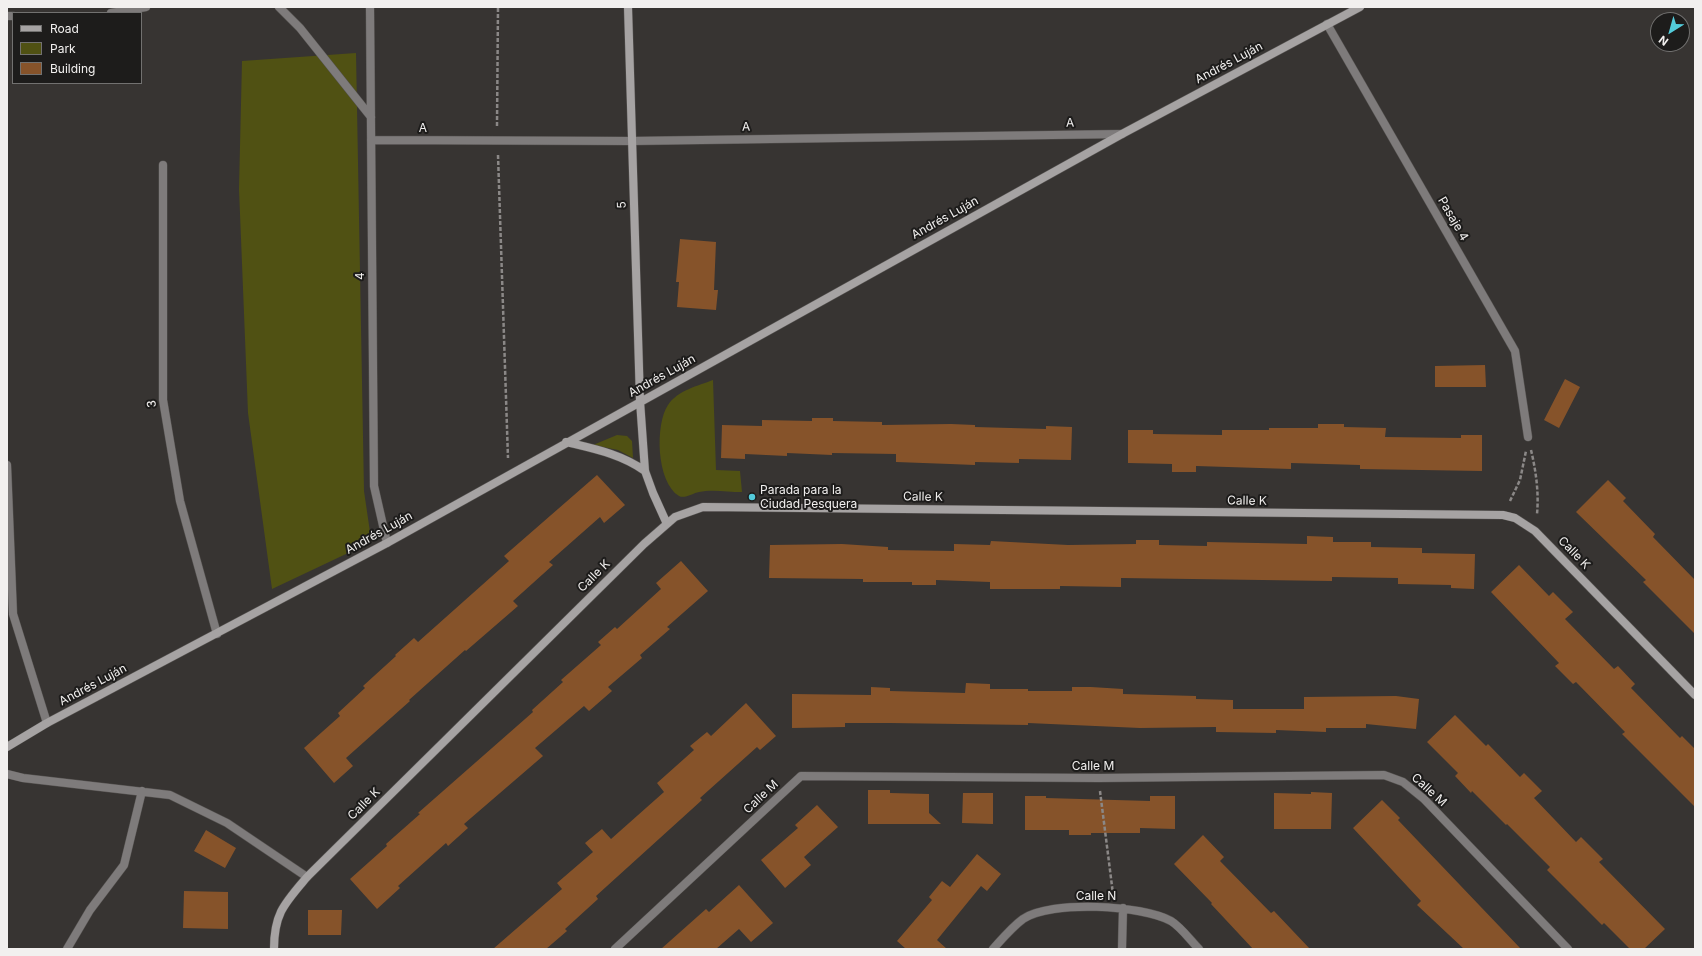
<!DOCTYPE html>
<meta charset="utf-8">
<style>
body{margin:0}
#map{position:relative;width:1702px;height:956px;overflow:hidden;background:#373432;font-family:Inter,sans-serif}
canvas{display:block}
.frame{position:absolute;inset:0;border:8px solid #f2f0ef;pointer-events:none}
.legend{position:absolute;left:12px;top:12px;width:130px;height:72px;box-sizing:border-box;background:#1d1c1b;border:1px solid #727170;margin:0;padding:5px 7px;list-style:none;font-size:12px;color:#f2f0ef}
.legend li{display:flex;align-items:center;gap:8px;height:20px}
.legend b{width:20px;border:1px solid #727170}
.north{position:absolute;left:1650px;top:12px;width:40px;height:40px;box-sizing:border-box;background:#1d1c1b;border:1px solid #727170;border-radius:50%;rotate:217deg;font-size:11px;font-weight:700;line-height:16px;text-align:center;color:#f2f0ef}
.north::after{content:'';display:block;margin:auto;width:14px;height:18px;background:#53cbda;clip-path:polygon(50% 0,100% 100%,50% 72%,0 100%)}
</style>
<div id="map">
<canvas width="1702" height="956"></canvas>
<div class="frame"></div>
<ul class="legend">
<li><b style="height:5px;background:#a6a3a3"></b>Road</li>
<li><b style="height:11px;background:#505113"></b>Park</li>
<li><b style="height:11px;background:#86532a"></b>Building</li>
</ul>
<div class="north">N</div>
</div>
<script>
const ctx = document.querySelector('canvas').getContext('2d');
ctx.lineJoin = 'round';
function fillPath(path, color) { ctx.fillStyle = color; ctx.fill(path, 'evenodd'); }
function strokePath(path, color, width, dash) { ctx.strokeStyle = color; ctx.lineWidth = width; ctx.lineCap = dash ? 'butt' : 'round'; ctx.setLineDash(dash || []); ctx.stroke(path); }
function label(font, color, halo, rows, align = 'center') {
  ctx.font = font + ' Inter,sans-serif'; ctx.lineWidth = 4; ctx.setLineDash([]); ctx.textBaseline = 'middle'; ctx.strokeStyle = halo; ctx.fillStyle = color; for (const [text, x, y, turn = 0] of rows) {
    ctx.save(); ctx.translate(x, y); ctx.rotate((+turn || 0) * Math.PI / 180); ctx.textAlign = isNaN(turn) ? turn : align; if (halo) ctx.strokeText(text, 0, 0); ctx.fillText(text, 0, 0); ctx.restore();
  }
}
const green = new Path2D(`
 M 356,53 L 364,491 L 370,532 L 365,545 L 272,589 L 248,413 L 239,189 L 242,61 Z
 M 713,380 L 716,470 L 740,471 L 742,492 C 728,492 712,489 699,492 C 693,493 685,499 679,496 C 656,482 655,424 668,405 C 678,390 698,386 713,380 Z
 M 617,435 L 627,436 L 632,441 L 633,458 L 618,450 L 593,445 Z`);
const building = new Path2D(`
 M 680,239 L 716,242 L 714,290 L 718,290 L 716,310 L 677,307 L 679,282 L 676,282 Z
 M 1485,365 L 1486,387 L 1435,387 L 1435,366 Z
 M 1565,379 L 1580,387 L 1559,428 L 1544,420 Z
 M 812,418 L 833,418 L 833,421 L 882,422 L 882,425 L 951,424 L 975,425 L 975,427 L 1046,429 L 1046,426 L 1072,427 L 1071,460 L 1019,459 L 1019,463 L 975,462 L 975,465 L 950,464 L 896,462 L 896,454 L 832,453 L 832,455 L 787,453 L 787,456 L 745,454 L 745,459 L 721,458 L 722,425 L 762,426 L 762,420 L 812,421 Z
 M 1318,424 L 1344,424 L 1344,427 L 1386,428 L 1385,437 L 1461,438 L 1461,435 L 1482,435 L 1482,471 L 1360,469 L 1360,465 L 1291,463 L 1291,469 L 1196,466 L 1196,472 L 1172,472 L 1172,464 L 1128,463 L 1128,430 L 1153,430 L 1153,434 L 1222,435 L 1222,430 L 1269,430 L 1269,428 L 1318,428 Z
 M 597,475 L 625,505 L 604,523 L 600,517 L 549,562 L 553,565 L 513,601 L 518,606 L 466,651 L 465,650 L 409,700 L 410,701 L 346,758 L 353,766 L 334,783 L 304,748 L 340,716 L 338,713 L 365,688 L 363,686 L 396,656 L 395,655 L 414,638 L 418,642 L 509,561 L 504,556 Z
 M 1608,480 L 1626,498 L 1623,501 L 1655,534 L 1653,537 L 1695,580 L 1695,634 L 1643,582 L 1646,580 L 1576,512 Z
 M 1307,536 L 1333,537 L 1333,542 L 1371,542 L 1371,547 L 1422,548 L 1422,553 L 1475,554 L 1474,589 L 1451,588 L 1451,585 L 1398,584 L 1398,578 L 1332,577 L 1332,581 L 1121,578 L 1121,587 L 1060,586 L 1060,589 L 990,589 L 990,582 L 936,580 L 936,585 L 912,585 L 912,582 L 863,582 L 863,579 L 769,578 L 770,545 L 842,544 L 888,547 L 888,550 L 954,551 L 954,544 L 990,545 L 991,541 L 1068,545 L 1136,544 L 1136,540 L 1159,540 L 1159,545 L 1207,546 L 1207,542 L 1307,544 Z
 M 681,561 L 708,591 L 667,627 L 670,629 L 640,655 L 642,658 L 608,687 L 612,691 L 589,711 L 584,706 L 535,748 L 543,756 L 464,824 L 468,828 L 448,846 L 446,843 L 398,886 L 400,888 L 377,909 L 350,879 L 387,846 L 386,844 L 420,814 L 418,813 L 533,712 L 532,710 L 563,682 L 561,680 L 601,645 L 598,642 L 615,627 L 617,629 L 661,589 L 656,583 Z
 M 1519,565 L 1549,596 L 1553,592 L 1573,612 L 1565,619 L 1614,669 L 1618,666 L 1635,684 L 1631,688 L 1680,738 L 1682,736 L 1695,749 L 1695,807 L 1622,734 L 1625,732 L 1576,682 L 1573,684 L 1555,666 L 1559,663 L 1491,592 Z
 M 966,683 L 990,684 L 990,689 L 1028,689 L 1028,691 L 1072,691 L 1072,687 L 1091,687 L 1123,689 L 1123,694 L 1196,696 L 1196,699 L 1233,700 L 1233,709 L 1304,709 L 1304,697 L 1396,696 L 1419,699 L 1416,729 L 1366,724 L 1366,728 L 1326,728 L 1326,732 L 1276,730 L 1276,733 L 1216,732 L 1216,727 L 1140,728 L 1028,723 L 1028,725 L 890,723 L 845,723 L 845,727 L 792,728 L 792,694 L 871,695 L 871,687 L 890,688 L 890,691 L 965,693 Z
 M 746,703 L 776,736 L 760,750 L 757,747 L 700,798 L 702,800 L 596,896 L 598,899 L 565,929 L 567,931 L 546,949 L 493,949 L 562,889 L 557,883 L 593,852 L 585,843 L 602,829 L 611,839 L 664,792 L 657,783 L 694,750 L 690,746 L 707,732 L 711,736 Z
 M 1455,715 L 1486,746 L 1488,744 L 1520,777 L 1524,773 L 1542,791 L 1534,798 L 1576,842 L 1581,837 L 1603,859 L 1599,862 L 1665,929 L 1644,949 L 1630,949 L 1604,923 L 1602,925 L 1547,870 L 1550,867 L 1507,824 L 1506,825 L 1472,791 L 1471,793 L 1455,776 L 1458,773 L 1427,742 Z
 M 868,790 L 890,790 L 890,793 L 929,794 L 929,813 L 941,824 L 868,824 Z
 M 1311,792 L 1332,793 L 1331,829 L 1274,829 L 1274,793 L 1311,794 Z
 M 963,793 L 993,793 L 993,824 L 962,823 Z
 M 1025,796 L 1046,796 L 1046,798 L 1150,801 L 1150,796 L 1175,796 L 1175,829 L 1140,828 L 1140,833 L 1091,833 L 1091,835 L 1069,835 L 1069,830 L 1025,830 Z
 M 1382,800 L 1400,818 L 1398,820 L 1521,949 L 1464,949 L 1417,905 L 1421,901 L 1353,828 Z
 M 817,805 L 838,827 L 804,857 L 811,865 L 785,888 L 761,860 L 798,828 L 795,825 Z
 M 206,830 L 236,848 L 225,868 L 194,851 Z
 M 1203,835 L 1224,857 L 1220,861 L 1271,913 L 1274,911 L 1310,949 L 1253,949 L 1211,904 L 1212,903 L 1174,864 Z
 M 977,854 L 1001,874 L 987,891 L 981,886 L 937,940 L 947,949 L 906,949 L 897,941 L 932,900 L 929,897 L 942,881 L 950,887 Z
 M 739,885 L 773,923 L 751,942 L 739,929 L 716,949 L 661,949 L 706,909 L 709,912 Z
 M 184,891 L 228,892 L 228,929 L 183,928 Z
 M 308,910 L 342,910 L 341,935 L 308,935 Z`);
const path = new Path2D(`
 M 497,126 L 498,7
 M 498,155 L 508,458
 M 1531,450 C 1536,471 1539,493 1537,514
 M 1510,501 L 1520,480 L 1526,451
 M 1100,791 L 1113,894`);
const street = new Path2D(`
 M 279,7 L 300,28 L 371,117
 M 370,7 L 374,486 L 387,543
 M 111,13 L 146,7
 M 7,16 L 13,16
 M 1327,24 L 1515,351 L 1528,437
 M 371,140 L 631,141 L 1122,134
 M 163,165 L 163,400 L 180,501 L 217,634
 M 7,465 L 13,614 L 47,723
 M 7,774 L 23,778 L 170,795 L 227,823 L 307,877
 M 67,949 L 90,910 L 124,865 L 142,791
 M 615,949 L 801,776 L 1099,778 L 1384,775 L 1403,782 L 1424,799 L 1568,949
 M 993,949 C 1002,939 1012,927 1023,919 C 1051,900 1142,905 1171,921 C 1181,927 1191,941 1199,949
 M 1122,949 L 1123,908`);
const secondary = new Path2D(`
 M 628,7 L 640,401 L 645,471 L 653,493 L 667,524
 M 566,442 C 595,449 621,454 645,471
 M 7,747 L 47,723 L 387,543 L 1122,134 L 1360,7
 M 274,949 C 274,913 285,903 307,877 L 644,544 L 675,517 L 703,507 L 1503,515 L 1515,518 L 1535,531 L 1695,695`);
const markers = [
 [752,497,4,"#53cbda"]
];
const streetNames = [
 ["Andrés Luján",1229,63,-28],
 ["A",1070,123,-1],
 ["A",746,127,-1],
 ["A",423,128],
 ["5",622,205,-92],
 ["Andrés Luján",945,218,-29],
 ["Pasaje 4",1453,219,60],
 ["4",360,276,-90],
 ["Andrés Luján",662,376,-29],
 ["3",152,404,-96],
 ["Calle K",923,497,1],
 ["Calle K",1247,501,1],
 ["Andrés Luján",379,533,-29],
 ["Calle K",1574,553,46],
 ["Calle K",594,576,-45],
 ["Andrés Luján",93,685,-28],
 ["Calle M",1093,766],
 ["Calle M",1429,790,42],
 ["Calle M",761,797,-43],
 ["Calle K",364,804,-45],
 ["Calle N",1096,896]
];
const poiNames = [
 ["Parada para la",760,490],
 ["Ciudad Pesquera",760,504]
];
fillPath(green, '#505113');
fillPath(building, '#86532a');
strokePath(street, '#555250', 9);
strokePath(secondary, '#555250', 9);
strokePath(path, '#8b8887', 2.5, [4, 2]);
strokePath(street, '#7e7b7b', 8);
strokePath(secondary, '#a6a3a3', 8);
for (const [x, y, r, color] of markers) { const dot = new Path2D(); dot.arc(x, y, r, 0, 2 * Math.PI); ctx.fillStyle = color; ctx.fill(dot); strokePath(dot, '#1d1c1b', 1.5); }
label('12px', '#f2f0ef', '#1d1c1b', streetNames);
label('12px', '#f2f0ef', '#1d1c1b', poiNames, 'left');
</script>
